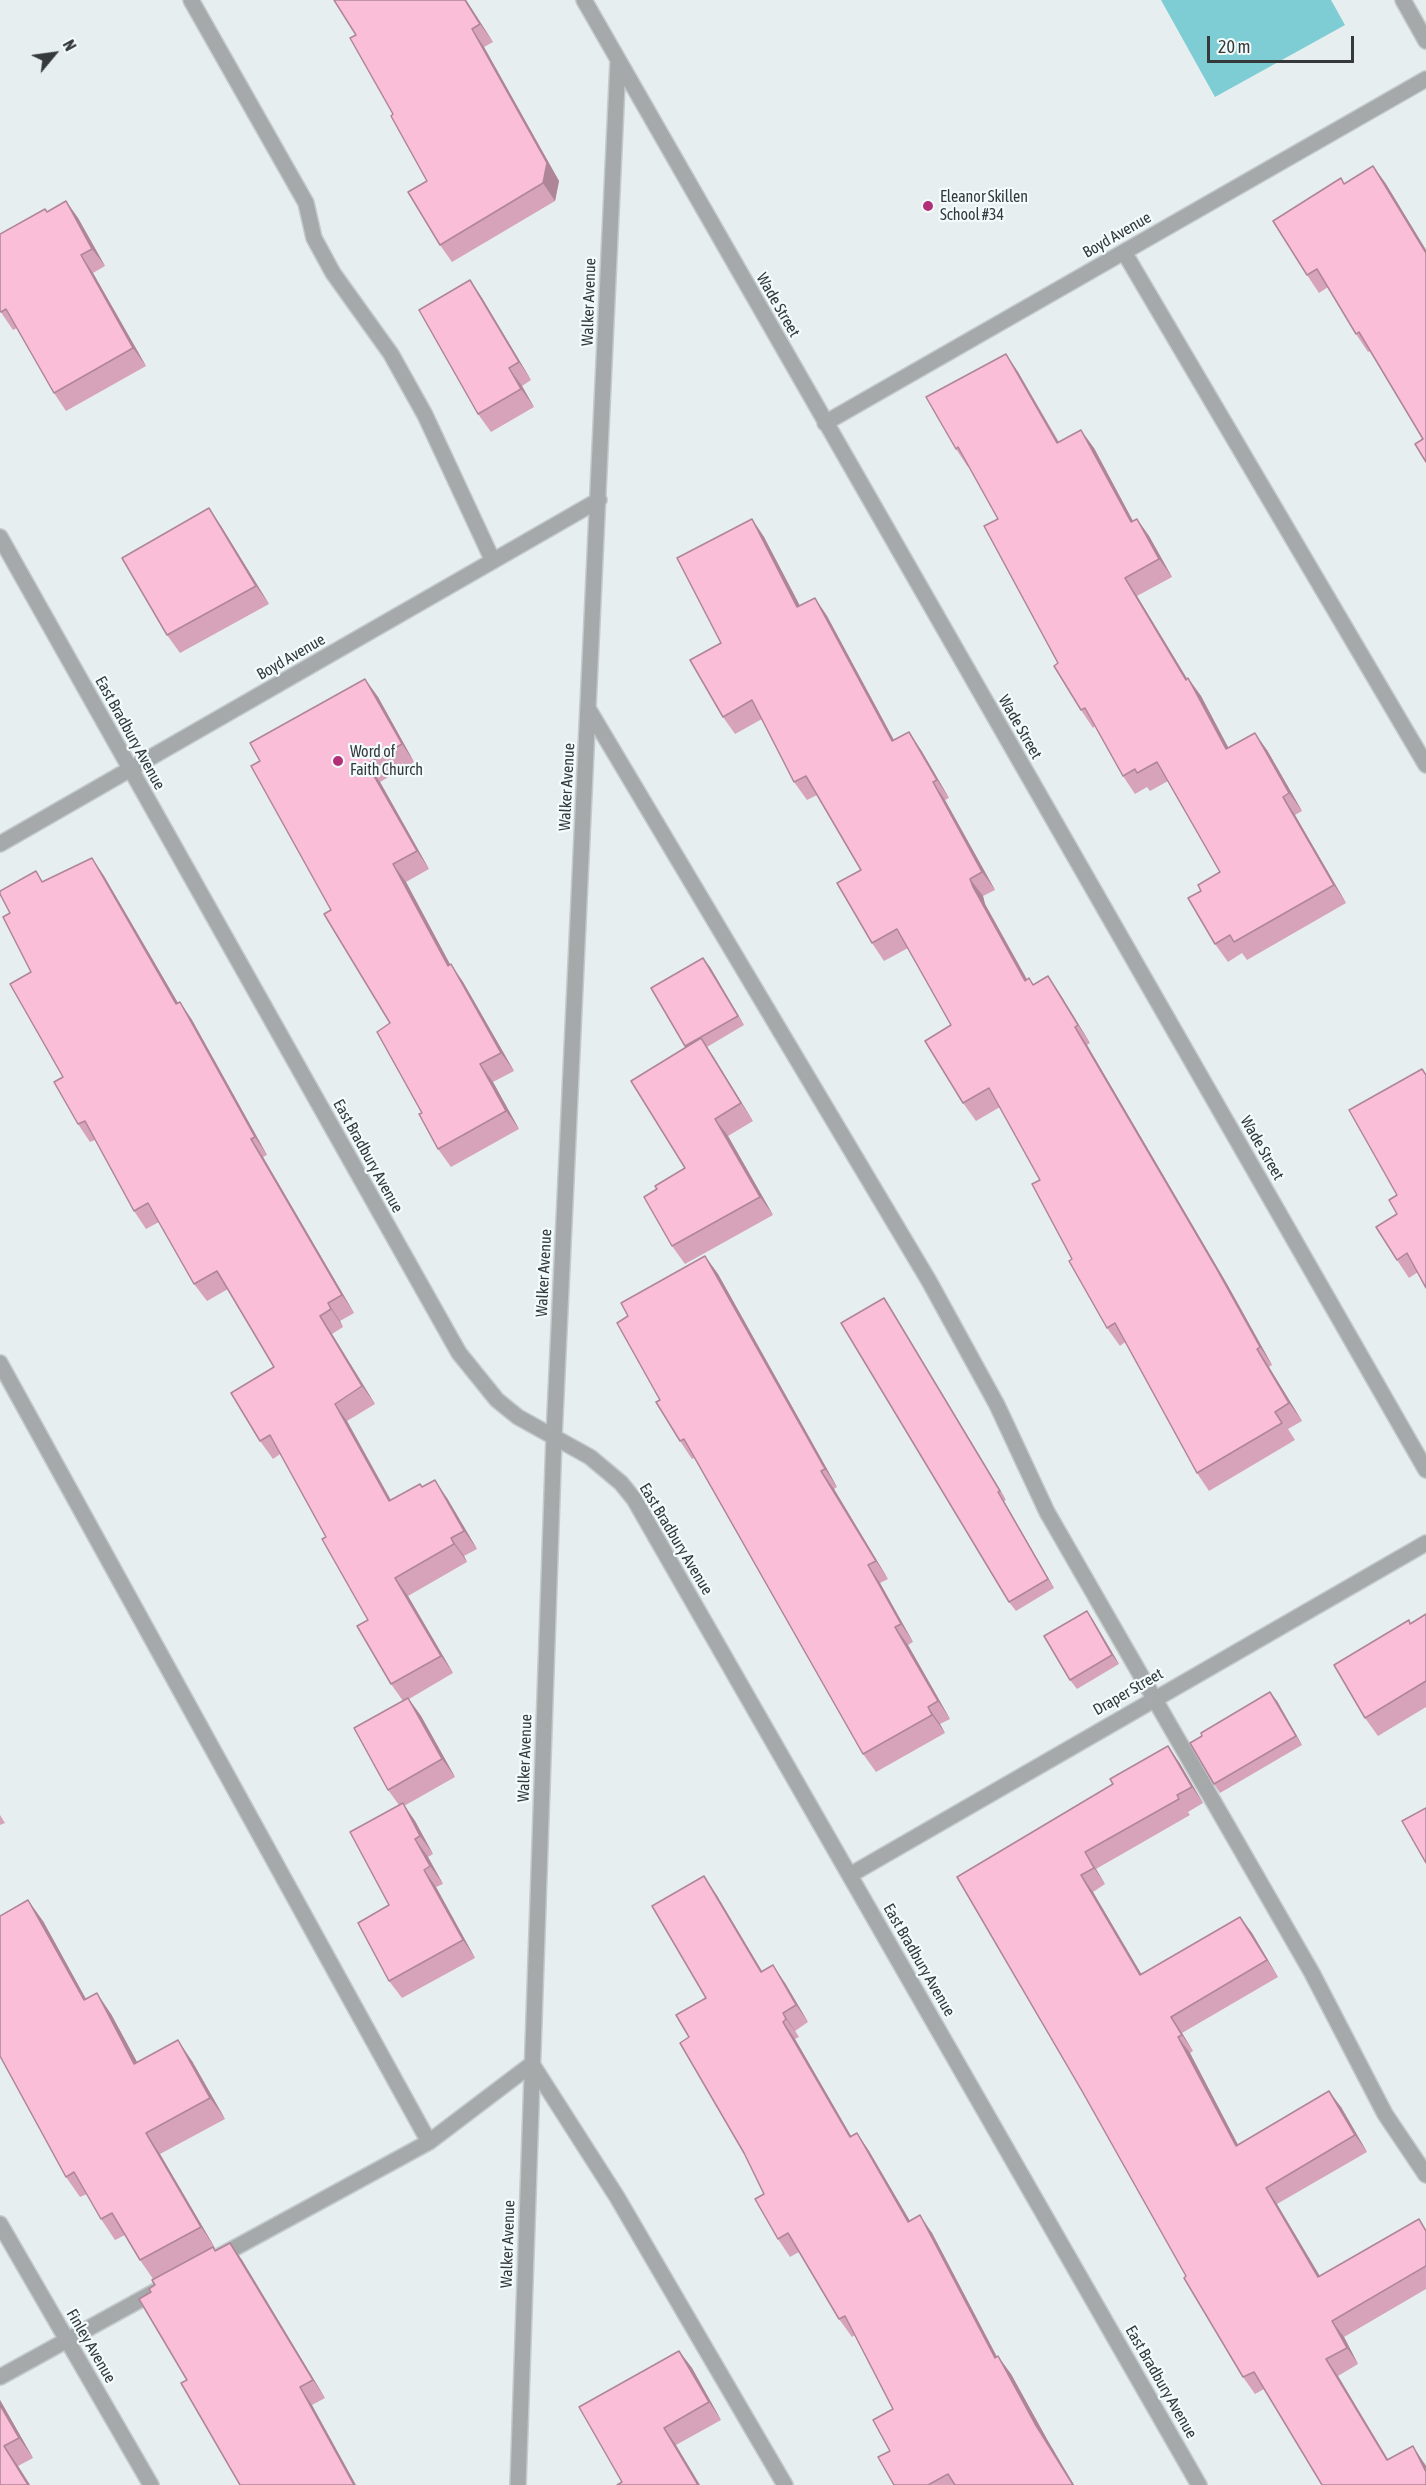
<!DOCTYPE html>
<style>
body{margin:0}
#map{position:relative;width:1426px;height:2485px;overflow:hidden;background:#e6eeef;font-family:"Asap Condensed",sans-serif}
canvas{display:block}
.north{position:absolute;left:24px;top:24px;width:60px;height:60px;-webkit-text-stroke:4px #f3fcfc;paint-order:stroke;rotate:61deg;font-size:16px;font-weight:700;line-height:24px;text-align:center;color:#36393a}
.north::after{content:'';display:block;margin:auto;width:21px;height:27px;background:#36393a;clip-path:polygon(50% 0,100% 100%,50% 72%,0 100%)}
.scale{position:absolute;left:1207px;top:36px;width:147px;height:27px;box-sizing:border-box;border:3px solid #36393a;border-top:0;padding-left:8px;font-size:18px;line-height:21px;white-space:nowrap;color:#36393a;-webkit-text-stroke:4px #f3fcfc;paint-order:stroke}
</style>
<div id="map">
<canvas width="1426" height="2485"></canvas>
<div class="north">N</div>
<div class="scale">20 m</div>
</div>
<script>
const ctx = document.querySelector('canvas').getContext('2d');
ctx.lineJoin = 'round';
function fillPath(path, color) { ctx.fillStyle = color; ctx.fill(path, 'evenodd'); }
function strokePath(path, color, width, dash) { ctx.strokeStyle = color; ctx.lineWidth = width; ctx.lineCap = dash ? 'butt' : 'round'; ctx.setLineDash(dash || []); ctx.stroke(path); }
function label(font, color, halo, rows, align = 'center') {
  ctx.font = font + ' "Asap Condensed",sans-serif'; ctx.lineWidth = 4.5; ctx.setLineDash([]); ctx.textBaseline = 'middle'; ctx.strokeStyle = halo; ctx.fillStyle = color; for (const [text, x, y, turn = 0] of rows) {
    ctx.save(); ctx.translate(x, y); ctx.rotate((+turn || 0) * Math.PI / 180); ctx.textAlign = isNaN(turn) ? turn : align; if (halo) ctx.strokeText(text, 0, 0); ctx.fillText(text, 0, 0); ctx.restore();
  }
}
const green = new Path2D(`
 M 1161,0 L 1331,0 L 1345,25 L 1215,97 Z`);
const minor = new Path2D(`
 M 191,0 L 306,203 L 314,238 L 333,273 L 391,354 L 425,415 L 493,561
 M 584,0 L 1426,1470
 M 1403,0 L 1426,41
 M 1124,252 L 1426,765
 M 825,423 L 1426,79
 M 0,537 L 459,1353 L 497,1400 L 518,1417 L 590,1457 L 621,1483 L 634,1499 L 1199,2485
 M 589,710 L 929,1281 L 997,1405 L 1047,1512 L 1312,1973 L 1385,2114 L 1426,2175
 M 0,844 L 599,500
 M 0,1363 L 429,2142
 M 850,1875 L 1426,1543
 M 0,2224 L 151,2485
 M 218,2257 L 429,2142 L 532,2064 L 617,2197 L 785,2485
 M 0,2377 L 158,2290
 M 518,2485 L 554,1437 L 618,62`);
const wall = new Path2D(`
 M 466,0 L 493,42 L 484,47 L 559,181 L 555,201 L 452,262 L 440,245 L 427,181 L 393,114 L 356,35 Z
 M 1373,166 L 1386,184 L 1426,250 L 1426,462 L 1423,439 L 1370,351 L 1368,352 L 1356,334 L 1328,287 L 1319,293 L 1307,275 L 1345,184 Z
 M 66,201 L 78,218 L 105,266 L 93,273 L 146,366 L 66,411 L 54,393 L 17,328 L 13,330 L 0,311 L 47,212 Z
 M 470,280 L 482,298 L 531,380 L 522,386 L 534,407 L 491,432 L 478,414 Z
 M 1006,354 L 1018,372 L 1059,442 L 1094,448 L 1133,521 L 1137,519 L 1149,536 L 1172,577 L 1137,596 L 1187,679 L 1188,678 L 1201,696 L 1228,747 L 1267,750 L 1302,811 L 1295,815 L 1346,903 L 1247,960 L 1242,953 L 1228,962 L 1215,944 L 1201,891 L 1220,872 L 1168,781 L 1150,791 L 1147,787 L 1135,794 L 1123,776 L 1095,726 L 1093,728 L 1081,710 L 1058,663 L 998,519 L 969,466 L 968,467 L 956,449 Z
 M 752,519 L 764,537 L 800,606 L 815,598 L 827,616 L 894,740 L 921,750 L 949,798 L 945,800 L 995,890 L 983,896 L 985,904 L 1027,979 L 1029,978 L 1034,985 L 1060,994 L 1090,1043 L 1087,1045 L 1227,1284 L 1272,1365 L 1269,1367 L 1302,1421 L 1288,1429 L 1295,1440 L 1209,1491 L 1197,1473 L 1125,1342 L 1120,1346 L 1107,1328 L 1072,1259 L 1040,1180 L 1000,1107 L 976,1121 L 963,1103 L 951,1025 L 908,948 L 884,961 L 872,943 L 861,870 L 817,795 L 807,800 L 794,782 L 762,719 L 735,734 L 723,717 L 721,643 Z
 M 221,526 L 269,604 L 180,653 L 167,635 Z
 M 365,679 L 378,697 L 414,762 L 380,782 L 429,869 L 406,882 L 450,964 L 463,982 L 514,1071 L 493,1082 L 519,1129 L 451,1167 L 438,1149 L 422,1113 L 390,1023 L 331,910 L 260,761 Z
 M 92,858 L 104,876 L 178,1003 L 180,1002 L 192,1020 L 267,1155 L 263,1157 L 354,1313 L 340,1321 L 343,1327 L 332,1334 L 375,1404 L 347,1421 L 391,1500 L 422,1487 L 447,1498 L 477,1549 L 464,1556 L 467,1562 L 408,1596 L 453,1673 L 409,1699 L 421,1716 L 455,1777 L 404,1806 L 415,1821 L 433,1854 L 428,1857 L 443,1884 L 436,1887 L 475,1958 L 402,1998 L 389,1981 L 389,1905 L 399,1805 L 388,1790 L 403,1701 L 391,1684 L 368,1620 L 326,1537 L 280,1454 L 273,1459 L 260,1441 L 274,1367 L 228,1289 L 207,1301 L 194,1284 L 159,1222 L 146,1229 L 134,1211 L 95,1140 L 90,1142 L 78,1124 L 31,972 L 36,871 L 43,882 Z
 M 710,967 L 744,1025 L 707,1047 L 753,1121 L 728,1136 L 773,1215 L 685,1264 L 672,1246 L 657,1189 L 685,1168 L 686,1047 L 651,988 Z
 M 1422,1069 L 1426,1074 L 1426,1288 L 1418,1272 L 1409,1278 L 1397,1260 L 1397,1195 Z
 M 705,1256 L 718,1274 L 837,1487 L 834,1489 L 888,1579 L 880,1583 L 913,1642 L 908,1645 L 950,1719 L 940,1724 L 945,1733 L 876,1772 L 863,1754 L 694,1458 L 692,1459 L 680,1441 L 660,1400 L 628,1316 Z
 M 890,1307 L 1006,1500 L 1004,1501 L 1054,1588 L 1016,1611 L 1009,1602 Z
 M 1426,1615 L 1426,1707 L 1378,1736 L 1365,1718 Z
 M 1093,1620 L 1119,1664 L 1077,1689 L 1070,1680 Z
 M 1277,1701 L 1302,1745 L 1220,1793 L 1214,1784 Z
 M 1179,1762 L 1203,1803 L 1188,1812 L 1190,1815 L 1096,1869 L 1105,1884 L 1093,1892 L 1141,1975 L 1240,1917 L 1252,1933 L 1278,1977 L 1182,2033 L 1193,2051 L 1190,2053 L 1238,2145 L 1341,2107 L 1367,2152 L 1277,2204 L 1319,2276 L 1426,2231 L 1426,2289 L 1344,2337 L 1358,2364 L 1338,2376 L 1388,2459 L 1424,2463 L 1426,2466 L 1426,2485 L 1264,2389 L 1255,2394 L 1243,2377 L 1186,2276 L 1082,2091 L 957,1877 L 1113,1784 Z
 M 0,1815 L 5,1823 L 0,1825 Z
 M 716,1894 L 762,1971 L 785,1983 L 808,2022 L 795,2031 L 799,2037 L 795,2039 L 851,2136 L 857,2133 L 869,2151 L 910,2221 L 932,2233 L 997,2357 L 1011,2374 L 1048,2441 L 1074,2485 L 894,2485 L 890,2451 L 893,2409 L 855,2335 L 852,2337 L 839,2319 L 799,2252 L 790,2257 L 778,2239 L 764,2194 L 689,2037 L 706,1998 Z
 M 43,1921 L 86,1999 L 111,2014 L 137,2062 L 192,2061 L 225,2119 L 160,2154 L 215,2248 L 214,2249 L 216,2251 L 230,2243 L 242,2260 L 325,2398 L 312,2405 L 187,2380 L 151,2292 L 155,2285 L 153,2279 L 140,2260 L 125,2235 L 115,2240 L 101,2219 L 87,2194 L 80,2197 L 66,2177 Z
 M 679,2351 L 692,2368 L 721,2420 L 676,2445 L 622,2482 Z
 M 0,2400 L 33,2458 L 18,2466 L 30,2485 L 0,2485 Z`);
const shadedWall = new Path2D(`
 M 465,0 L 466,0 L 493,42 L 480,24 Z
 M 472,29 L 484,47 L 559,181 L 555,201 L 543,183 Z
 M 1373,166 L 1386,184 L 1426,250 L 1426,253 Z
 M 66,201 L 78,218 L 105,266 L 92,249 Z
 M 81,255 L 93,273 L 146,366 L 133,348 Z
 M 470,280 L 482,298 L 531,380 L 519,362 Z
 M 1006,354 L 1018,372 L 1069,461 L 1057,443 Z
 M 509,368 L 522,386 L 534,407 L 521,389 Z
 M 1081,430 L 1094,448 L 1143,540 L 1131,522 Z
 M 209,508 L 221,526 L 269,604 L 256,586 Z
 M 752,519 L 764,537 L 810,625 L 797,607 Z
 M 1137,519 L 1149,536 L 1172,577 L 1159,559 Z
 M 1125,578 L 1137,596 L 1197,695 L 1188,678 L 1201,696 L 1238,766 L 1226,749 L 1186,680 Z
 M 815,598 L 827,616 L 904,759 L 892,741 Z
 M 365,679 L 378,697 L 414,762 L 402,744 Z
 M 909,732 L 921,750 L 949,798 L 937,780 Z
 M 1255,733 L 1267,750 L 1302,811 L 1289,793 Z
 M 367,764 L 380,782 L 429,869 L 417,851 Z
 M 933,782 L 945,800 L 995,890 L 982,872 Z
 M 1283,797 L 1295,815 L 1346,903 L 1334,885 Z
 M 92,858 L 104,876 L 189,1022 L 176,1004 Z
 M 393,864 L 406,882 L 460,983 L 448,966 Z
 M 970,879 L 983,896 L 985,904 L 1037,998 L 1025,981 L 973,887 Z
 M 703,958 L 710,967 L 744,1025 L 738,1016 Z
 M 451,964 L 463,982 L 514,1071 L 501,1053 Z
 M 1048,976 L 1060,994 L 1090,1043 L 1078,1025 Z
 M 180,1002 L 192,1020 L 267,1155 L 255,1137 Z
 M 1075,1027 L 1087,1045 L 1227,1284 L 1272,1365 L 1260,1347 Z
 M 701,1038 L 713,1056 L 753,1121 L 741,1103 Z
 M 480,1064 L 493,1082 L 519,1129 L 506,1111 Z
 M 715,1119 L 728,1136 L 773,1215 L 760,1197 Z
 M 251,1139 L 263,1157 L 354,1313 L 342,1295 Z
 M 705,1256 L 718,1274 L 837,1487 L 825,1469 Z
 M 884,1298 L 890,1307 L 1006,1500 L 1000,1491 Z
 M 328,1303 L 340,1321 L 343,1327 L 331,1309 Z
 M 320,1316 L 332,1334 L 375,1404 L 362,1386 Z
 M 1257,1349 L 1269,1367 L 1302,1421 L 1289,1403 Z
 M 335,1404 L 347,1421 L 401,1519 L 389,1501 Z
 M 821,1471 L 834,1489 L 888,1579 L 876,1561 Z
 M 435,1480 L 447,1498 L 477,1549 L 464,1531 Z
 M 998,1492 L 1004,1501 L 1054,1588 L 1048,1579 Z
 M 451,1538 L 464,1556 L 467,1562 L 454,1544 Z
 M 868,1565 L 880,1583 L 913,1642 L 901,1624 Z
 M 395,1578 L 408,1596 L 453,1673 L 441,1656 Z
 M 1087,1611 L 1093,1620 L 1119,1664 L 1112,1655 Z
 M 895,1627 L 908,1645 L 950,1719 L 938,1701 Z
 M 1270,1692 L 1277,1701 L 1302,1745 L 1296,1736 Z
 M 408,1698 L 421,1716 L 455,1777 L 442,1759 Z
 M 928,1707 L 940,1724 L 945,1733 L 932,1715 Z
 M 1168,1746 L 1179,1762 L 1203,1803 L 1192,1787 Z
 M 403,1803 L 415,1821 L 433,1854 L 420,1836 Z
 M 415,1839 L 428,1857 L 443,1884 L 430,1866 Z
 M 1085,1852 L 1096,1869 L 1105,1884 L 1094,1868 Z
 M 424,1870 L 436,1887 L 475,1958 L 463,1940 Z
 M 1081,1875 L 1093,1892 L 1152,1992 L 1140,1975 Z
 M 704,1876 L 716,1894 L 773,1990 L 761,1972 Z
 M 28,1900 L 43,1921 L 98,2021 L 84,2000 Z
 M 1240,1917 L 1252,1933 L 1278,1977 L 1267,1960 Z
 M 773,1965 L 785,1983 L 808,2022 L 796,2005 Z
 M 97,1993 L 111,2014 L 149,2084 L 134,2064 Z
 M 783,2013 L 799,2037 L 786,2019 Z
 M 1171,2017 L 1182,2033 L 1193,2051 L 1182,2035 Z
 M 783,2022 L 795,2039 L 862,2155 L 850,2137 Z
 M 1178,2037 L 1190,2053 L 1247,2162 L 1236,2146 Z
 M 178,2040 L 192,2061 L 225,2119 L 210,2098 Z
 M 1329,2091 L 1341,2107 L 1367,2152 L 1355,2135 Z
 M 146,2133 L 160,2154 L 215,2248 L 201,2227 Z
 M 857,2133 L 869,2151 L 921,2240 L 908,2222 Z
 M 1266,2188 L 1277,2204 L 1330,2293 L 1318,2277 Z
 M 920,2215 L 932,2233 L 1007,2376 L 995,2358 Z
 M 230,2243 L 242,2260 L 325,2398 L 313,2380 Z
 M 1332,2321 L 1344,2337 L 1358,2364 L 1347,2348 Z
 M 679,2351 L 692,2368 L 721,2420 L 709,2402 Z
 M 998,2356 L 1011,2374 L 1048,2441 L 1074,2485 L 1073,2485 L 1035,2424 Z
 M 1326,2359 L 1338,2376 L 1398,2477 L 1387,2460 Z
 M 300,2387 L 312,2405 L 356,2485 L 354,2485 Z
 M 0,2400 L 33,2458 L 19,2438 L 0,2405 Z
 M 664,2428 L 676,2445 L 700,2485 L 698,2485 Z
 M 4,2446 L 18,2466 L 30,2485 L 28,2485 Z
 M 1413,2446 L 1426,2466 L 1426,2472 Z`);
const building = new Path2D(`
 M 334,0 L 465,0 L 480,24 L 472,29 L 547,163 L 543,183 L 440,245 L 408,192 L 427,181 L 391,116 L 393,114 L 350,38 L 356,35 Z
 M 1373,166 L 1426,253 L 1426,462 L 1415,444 L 1423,439 L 1359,332 L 1356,334 L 1317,269 L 1307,275 L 1273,221 L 1341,178 L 1344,184 Z
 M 66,201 L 92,249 L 81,255 L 133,348 L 54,393 L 6,309 L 1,312 L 0,311 L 0,234 L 45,209 L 47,212 Z
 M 470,280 L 519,362 L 509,368 L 521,389 L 478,414 L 419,310 Z
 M 1006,354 L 1057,443 L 1081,430 L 1131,522 L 1137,519 L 1159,559 L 1125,578 L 1186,680 L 1188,678 L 1226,749 L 1255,733 L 1289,793 L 1283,797 L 1334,885 L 1234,942 L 1230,935 L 1215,944 L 1188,898 L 1201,891 L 1198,885 L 1220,872 L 1157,762 L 1137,773 L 1135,769 L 1123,776 L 1085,708 L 1081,710 L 1054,666 L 1058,663 L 984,526 L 998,519 L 958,447 L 956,449 L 926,397 Z
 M 209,508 L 256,586 L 167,635 L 122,558 Z
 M 752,519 L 797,607 L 815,598 L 892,741 L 909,732 L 937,780 L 933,782 L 982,872 L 970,879 L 973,887 L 1025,981 L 1029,978 L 1033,985 L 1048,976 L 1078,1025 L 1075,1027 L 1215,1266 L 1260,1347 L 1257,1349 L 1289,1403 L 1275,1412 L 1282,1423 L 1197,1473 L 1115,1323 L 1107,1328 L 1069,1261 L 1072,1259 L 1032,1184 L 1040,1180 L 989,1088 L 963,1103 L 925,1041 L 951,1025 L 897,929 L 872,943 L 837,883 L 861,870 L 806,776 L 794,782 L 752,700 L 723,717 L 690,660 L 721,643 L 677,558 Z
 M 365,679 L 402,744 L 367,764 L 417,851 L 393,864 L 448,966 L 451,964 L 501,1053 L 480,1064 L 506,1111 L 438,1149 L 419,1114 L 422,1113 L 377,1032 L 390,1023 L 324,914 L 331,910 L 251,766 L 260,761 L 250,743 Z
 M 92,858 L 176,1004 L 180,1002 L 255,1137 L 251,1139 L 342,1295 L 328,1303 L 331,1309 L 320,1316 L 362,1386 L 335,1404 L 389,1501 L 420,1484 L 422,1487 L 435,1480 L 464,1531 L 451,1538 L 454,1544 L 395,1578 L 441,1656 L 391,1684 L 357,1626 L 368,1620 L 322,1539 L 326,1537 L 270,1435 L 260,1441 L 231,1393 L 274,1367 L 217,1271 L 194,1284 L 148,1203 L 134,1211 L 85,1121 L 78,1124 L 54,1082 L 63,1077 L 10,984 L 31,972 L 3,917 L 10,913 L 0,894 L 0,891 L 36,871 L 42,882 Z
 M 703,958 L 738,1016 L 685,1046 L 651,988 Z
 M 701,1038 L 741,1103 L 715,1119 L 760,1197 L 672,1246 L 644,1197 L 657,1189 L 655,1186 L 685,1168 L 631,1081 Z
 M 1422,1069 L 1426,1075 L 1426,1288 L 1407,1253 L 1397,1260 L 1376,1227 L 1397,1214 L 1389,1200 L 1397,1195 L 1349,1110 Z
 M 705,1256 L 825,1469 L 821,1471 L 876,1561 L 868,1565 L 901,1624 L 895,1627 L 938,1701 L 928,1707 L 932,1715 L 863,1754 L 684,1439 L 680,1441 L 656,1402 L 660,1400 L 617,1323 L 628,1316 L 621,1303 Z
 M 884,1298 L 1000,1491 L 998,1492 L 1048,1579 L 1009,1602 L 841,1323 Z
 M 1087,1611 L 1112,1655 L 1070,1680 L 1044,1636 Z
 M 1426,1614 L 1426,1681 L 1365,1718 L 1334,1665 L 1409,1620 L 1410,1624 Z
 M 1270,1692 L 1296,1736 L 1214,1784 L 1190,1743 L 1202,1736 L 1201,1733 Z
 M 408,1698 L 442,1759 L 388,1790 L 354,1728 Z
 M 1168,1746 L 1192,1787 L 1177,1795 L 1179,1799 L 1085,1852 L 1094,1868 L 1081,1875 L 1140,1975 L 1240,1917 L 1267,1960 L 1171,2017 L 1182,2035 L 1178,2037 L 1236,2146 L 1329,2091 L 1355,2135 L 1266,2188 L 1318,2277 L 1419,2219 L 1426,2231 L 1426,2266 L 1332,2321 L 1347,2348 L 1326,2359 L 1387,2460 L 1413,2446 L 1426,2472 L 1426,2485 L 1322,2485 L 1254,2372 L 1243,2377 L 1184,2278 L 1186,2276 L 1082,2091 L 957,1877 L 1113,1784 L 1110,1779 Z
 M 403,1803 L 420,1836 L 415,1839 L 430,1866 L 424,1870 L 463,1940 L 389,1981 L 358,1923 L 389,1905 L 350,1832 Z
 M 1426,1808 L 1426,1863 L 1402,1821 Z
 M 704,1876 L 761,1972 L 773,1965 L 796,2005 L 783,2013 L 786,2019 L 783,2022 L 850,2137 L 857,2133 L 908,2222 L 920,2215 L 995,2358 L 998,2356 L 1035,2424 L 1073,2485 L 955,2485 L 948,2474 L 928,2485 L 894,2485 L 878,2457 L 890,2451 L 873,2420 L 893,2409 L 845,2316 L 839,2319 L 788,2233 L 778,2239 L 755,2199 L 764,2194 L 744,2153 L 680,2043 L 689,2037 L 676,2015 L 706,1998 L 652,1906 Z
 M 28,1900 L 84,2000 L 97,1993 L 134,2064 L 178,2040 L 210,2098 L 146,2133 L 201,2227 L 140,2260 L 112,2213 L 101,2219 L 74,2172 L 66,2177 L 0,2056 L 0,1916 Z
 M 230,2243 L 313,2380 L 300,2387 L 354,2485 L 240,2485 L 181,2383 L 187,2380 L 139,2299 L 151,2292 L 149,2289 L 155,2285 L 152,2280 L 213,2247 L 215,2251 Z
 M 679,2351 L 709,2402 L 664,2428 L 698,2485 L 617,2485 L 622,2482 L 579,2407 Z
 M 0,2405 L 19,2438 L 4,2446 L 28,2485 L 0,2485 Z`);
const markers = [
 [928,206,6,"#b33079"],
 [338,761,6,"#b33079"]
];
const poiNames = [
 ["Eleanor Skillen",940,197],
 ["School #34",940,215],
 ["Word of",350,752],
 ["Faith Church",350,770]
];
const streetNames = [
 ["Boyd Avenue",1117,235,-30],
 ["Walker Avenue",589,302,-88],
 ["Wade Street",778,305,60],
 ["Boyd Avenue",291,657,-30],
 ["Wade Street",1020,727,60],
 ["East Bradbury Avenue",130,733,61],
 ["Walker Avenue",567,787,-87],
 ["Wade Street",1262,1148,60],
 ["East Bradbury Avenue",368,1156,61],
 ["Walker Avenue",544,1273,-87],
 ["East Bradbury Avenue",676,1539,59],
 ["Draper Street",1128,1692,-30],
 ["Walker Avenue",525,1758,-88],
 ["East Bradbury Avenue",919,1960,60],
 ["Walker Avenue",508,2244,-88],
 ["Finley Avenue",91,2346,60],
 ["East Bradbury Avenue",1161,2382,60]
];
fillPath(green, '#7fcdd4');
strokePath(minor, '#c3cacb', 18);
strokePath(minor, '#a6a9aa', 15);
fillPath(wall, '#d7a3bb');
fillPath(shadedWall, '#af8598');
fillPath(building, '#fabed9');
strokePath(building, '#af8598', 1.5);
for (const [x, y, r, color] of markers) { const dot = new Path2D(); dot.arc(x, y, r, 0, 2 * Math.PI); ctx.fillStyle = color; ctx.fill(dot); strokePath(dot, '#f3fcfc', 2); }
label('16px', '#36393a', '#f3fcfc', poiNames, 'left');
label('16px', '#36393a', '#f3fcfc', streetNames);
</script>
